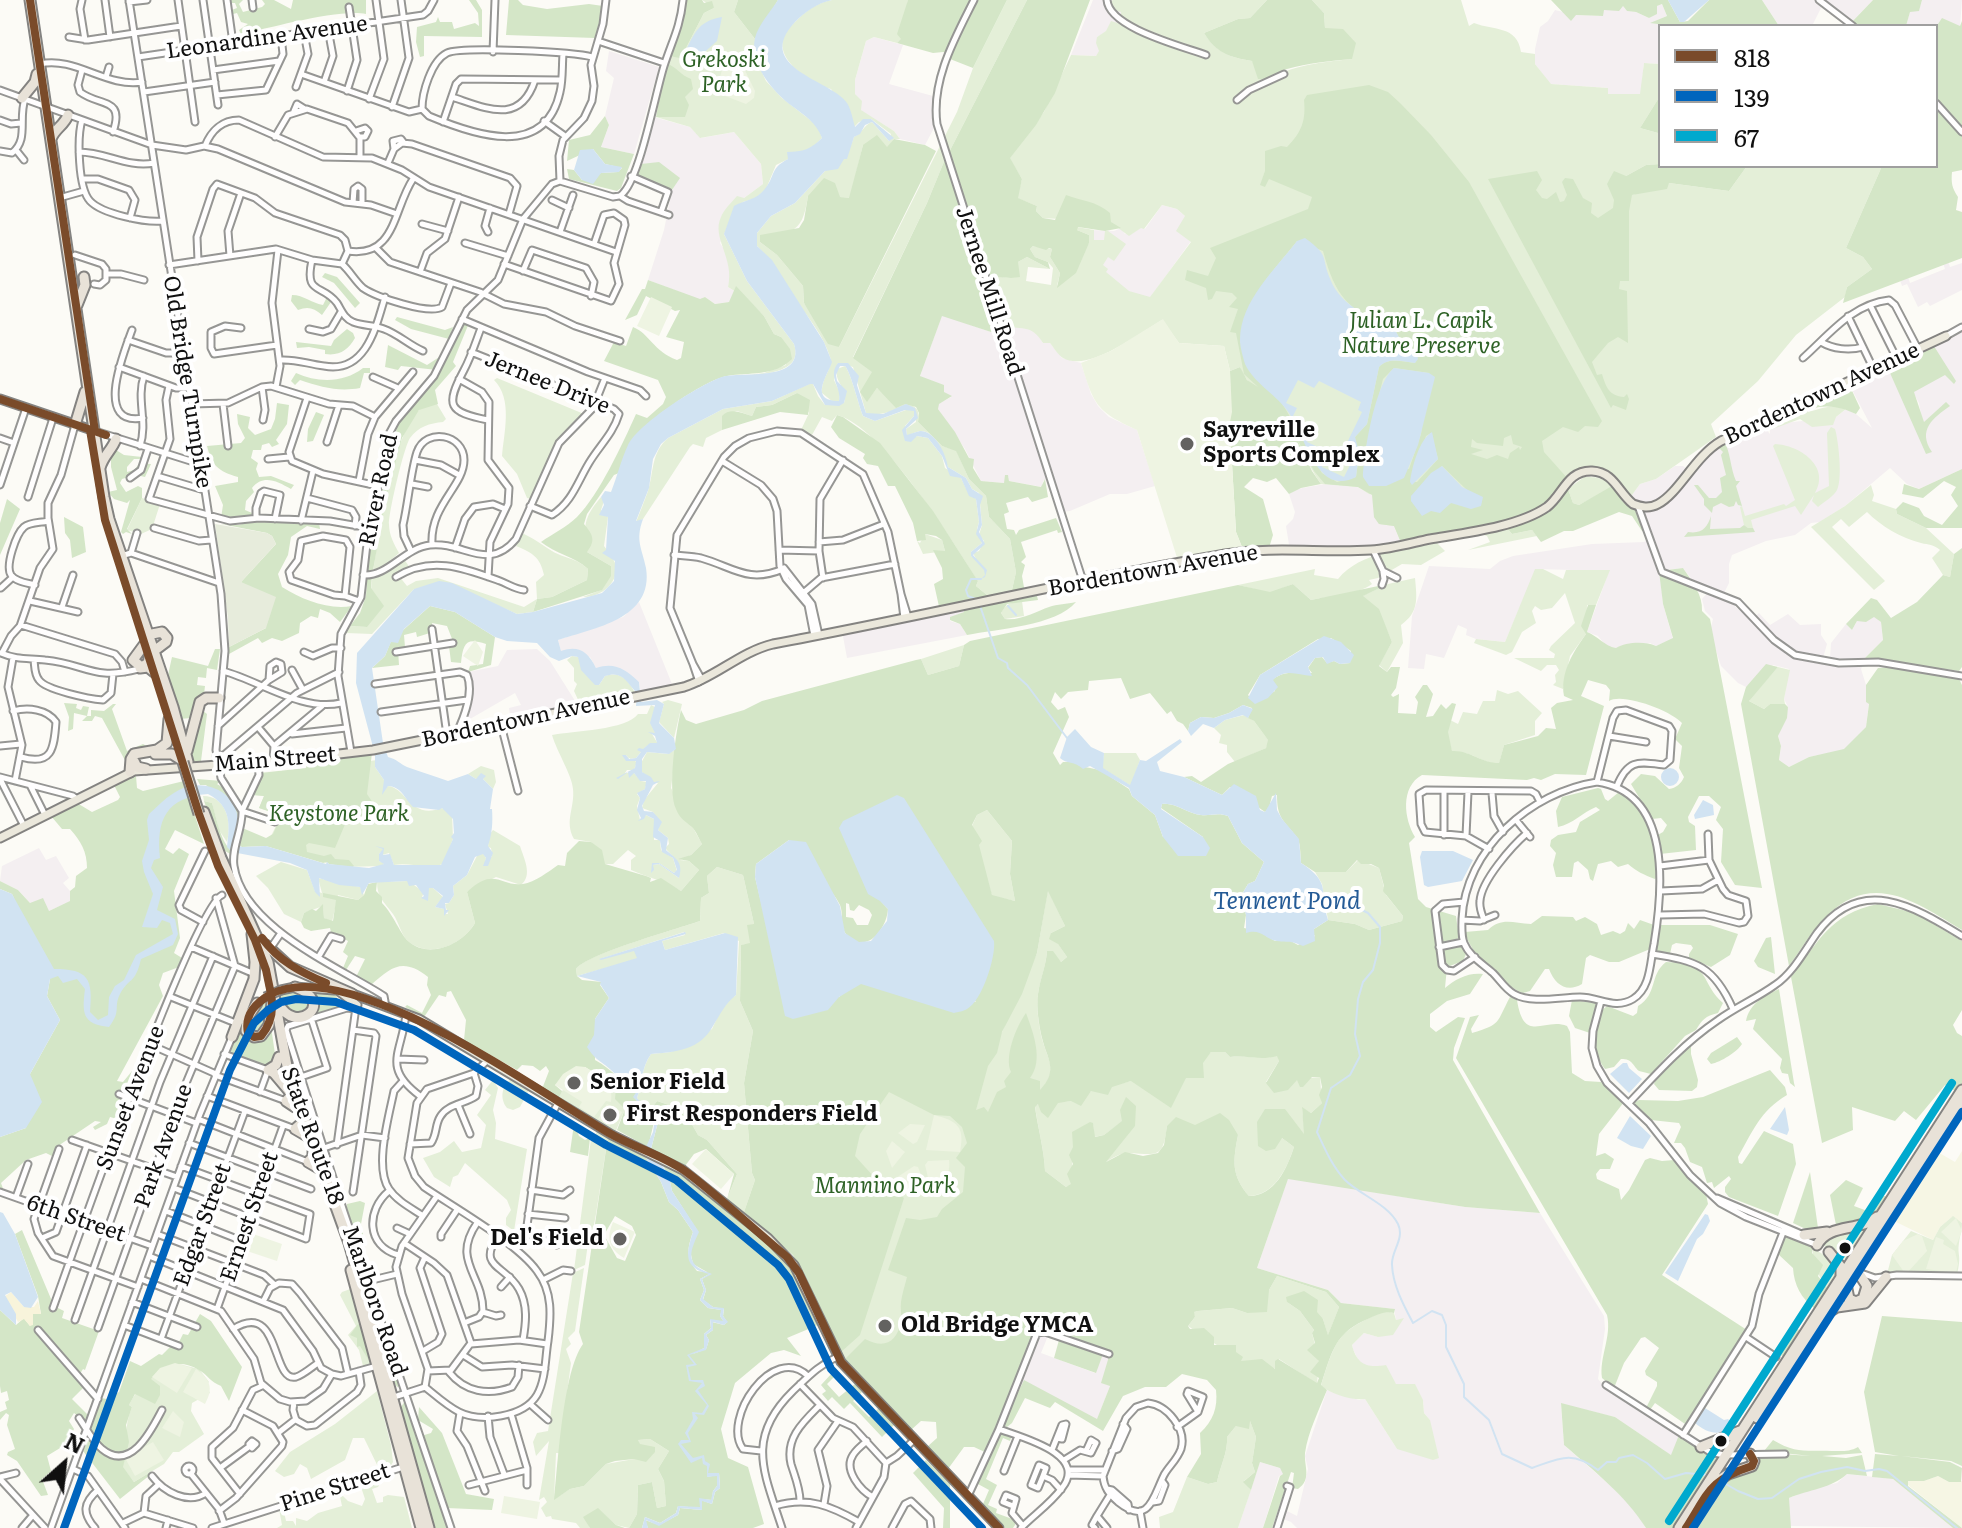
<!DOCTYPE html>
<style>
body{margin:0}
#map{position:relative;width:1962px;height:1528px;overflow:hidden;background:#fcfbf6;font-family:Literata,serif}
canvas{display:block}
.legend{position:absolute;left:1658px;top:24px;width:280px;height:144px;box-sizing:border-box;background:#fff;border:2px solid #9f9f9f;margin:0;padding:10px 14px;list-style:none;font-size:24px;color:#101010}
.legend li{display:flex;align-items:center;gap:16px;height:40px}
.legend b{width:40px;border:2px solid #9f9f9f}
.north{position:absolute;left:24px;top:1424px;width:80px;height:80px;-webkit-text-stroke:6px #fff;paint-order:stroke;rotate:27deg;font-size:22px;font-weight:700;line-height:32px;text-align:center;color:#101010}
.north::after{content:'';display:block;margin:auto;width:28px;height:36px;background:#101010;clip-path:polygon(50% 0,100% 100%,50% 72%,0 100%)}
</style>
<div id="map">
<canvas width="1962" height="1528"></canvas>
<ul class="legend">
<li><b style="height:10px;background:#7a4b2a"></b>818</li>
<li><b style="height:10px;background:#0065bd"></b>139</li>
<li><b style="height:10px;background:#00a9ce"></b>67</li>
</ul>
<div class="north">N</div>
</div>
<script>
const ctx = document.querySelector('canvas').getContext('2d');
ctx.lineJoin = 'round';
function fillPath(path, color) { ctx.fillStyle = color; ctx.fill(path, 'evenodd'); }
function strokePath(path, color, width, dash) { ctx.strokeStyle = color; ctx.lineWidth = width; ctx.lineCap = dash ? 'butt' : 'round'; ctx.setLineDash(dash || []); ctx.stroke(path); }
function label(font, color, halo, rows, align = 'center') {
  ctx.font = font + ' Literata,serif'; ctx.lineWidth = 8; ctx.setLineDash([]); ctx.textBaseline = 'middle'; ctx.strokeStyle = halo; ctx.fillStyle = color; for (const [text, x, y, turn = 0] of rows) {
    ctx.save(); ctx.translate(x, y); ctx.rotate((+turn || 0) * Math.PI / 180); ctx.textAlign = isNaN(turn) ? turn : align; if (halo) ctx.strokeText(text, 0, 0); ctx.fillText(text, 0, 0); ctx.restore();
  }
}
const industrial = new Path2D(`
 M 1093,0 L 1113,0 L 1111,2 L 1121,12 L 1121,24 L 1097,37 L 1100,51 L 1096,56 L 1071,55 Z
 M 1762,0 L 1873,0 L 1850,24 L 1823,4 L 1812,26 L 1779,26 Z
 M 1922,0 L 1962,0 L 1960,26 L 1906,26 L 1910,11 L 1919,10 Z
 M 1662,4 L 1667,16 L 1652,23 L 1672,26 L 1660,26 L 1660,64 L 1644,63 L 1641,94 L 1608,94 L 1608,88 L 1550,84 L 1535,64 L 1535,49 L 1540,27 L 1548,21 L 1555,10 L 1576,15 L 1602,16 L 1603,10 L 1623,6 L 1627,11 L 1636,12 L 1649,18 L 1657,6 Z
 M 874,37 L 903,45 L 889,84 L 933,96 L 934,128 L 925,145 L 900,139 L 894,131 L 860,110 L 855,94 L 855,80 L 866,41 Z
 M 609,51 L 659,67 L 634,154 L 601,147 L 609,125 L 605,116 L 614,78 L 606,71 Z
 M 654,117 L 690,127 L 701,138 L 734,132 L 761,164 L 763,184 L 744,198 L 720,243 L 727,254 L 731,273 L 728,287 L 736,292 L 729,302 L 715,304 L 705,297 L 700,300 L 648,280 L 664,230 L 672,190 L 679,178 L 641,164 Z
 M 1162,205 L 1177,209 L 1185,216 L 1191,241 L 1150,298 L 1105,284 L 1090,230 L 1114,231 L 1121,228 L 1125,234 L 1141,227 L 1145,229 Z
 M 1948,261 L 1950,267 L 1962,263 L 1962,290 L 1930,306 L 1927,302 L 1918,307 L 1907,284 L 1902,286 L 1900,280 L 1908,277 L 1910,283 L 1945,269 L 1943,263 Z
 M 942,315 L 991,332 L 1001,327 L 1026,327 L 1037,332 L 1043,343 L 1050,343 L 1062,358 L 1081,363 L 1091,394 L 1098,406 L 1109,417 L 1137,430 L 1155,486 L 1127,494 L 1110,494 L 1070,511 L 1061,512 L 1050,478 L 1043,481 L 1042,487 L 1009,481 L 1008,476 L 1004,483 L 981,481 L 965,449 L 938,409 L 938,404 L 951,397 L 920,376 Z
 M 1962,327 L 1962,469 L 1919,489 L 1907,484 L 1890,468 L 1845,506 L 1820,522 L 1811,523 L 1795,535 L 1766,541 L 1732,555 L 1729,564 L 1729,583 L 1724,593 L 1693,581 L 1683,568 L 1660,571 L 1663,604 L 1673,639 L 1656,646 L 1650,643 L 1616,648 L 1607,647 L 1598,636 L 1587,632 L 1609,571 L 1536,569 L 1505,642 L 1476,639 L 1466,635 L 1467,629 L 1458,625 L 1444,658 L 1426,654 L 1424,669 L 1408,668 L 1412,616 L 1429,566 L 1490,569 L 1500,561 L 1513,556 L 1592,544 L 1644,542 L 1650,538 L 1638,506 L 1628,500 L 1640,484 L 1656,479 L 1675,466 L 1683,466 L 1688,470 L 1703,455 L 1760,421 L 1770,434 L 1770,430 L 1785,423 L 1836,417 L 1846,409 L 1856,414 L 1872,428 L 1848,382 L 1886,364 L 1919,431 L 1922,420 L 1919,403 L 1913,392 L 1930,344 Z
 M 1325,484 L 1358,487 L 1372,495 L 1394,526 L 1402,545 L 1290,551 L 1286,526 L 1293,519 L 1295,512 L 1289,494 L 1297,489 Z
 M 1709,591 L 1723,596 L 1751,620 L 1759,613 L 1770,625 L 1788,614 L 1800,625 L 1821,624 L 1821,635 L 1827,644 L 1823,658 L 1830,659 L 1831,643 L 1846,624 L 1852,630 L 1857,621 L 1874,616 L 1881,622 L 1883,640 L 1862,661 L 1831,659 L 1863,664 L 1861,669 L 1866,685 L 1866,702 L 1869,703 L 1866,727 L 1844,750 L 1809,757 L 1789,767 L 1779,760 L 1781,746 L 1778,736 L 1788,707 L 1784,699 L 1789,669 L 1773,665 L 1746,687 L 1738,683 L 1721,666 L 1718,657 L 1710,631 L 1713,619 L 1705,611 L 1702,599 Z
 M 639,602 L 674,689 L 641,696 L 639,682 L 596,668 L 590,657 L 561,651 L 558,640 L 623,617 Z
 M 964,606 L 964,612 L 950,618 L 950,621 L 960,624 L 967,635 L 847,658 L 842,631 Z
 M 537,649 L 550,661 L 577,704 L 531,714 L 529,711 L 510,715 L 509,708 L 521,705 L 515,693 L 470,719 L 464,727 L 457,729 L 462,724 L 469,685 L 468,672 L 498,666 L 507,650 Z
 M 39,848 L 46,860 L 56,856 L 69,878 L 63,883 L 70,891 L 71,901 L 49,911 L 30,903 L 18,890 L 0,881 L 2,866 Z
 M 1288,1178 L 1465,1207 L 1540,1213 L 1604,1316 L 1605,1329 L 1598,1379 L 1604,1386 L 1679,1435 L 1672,1456 L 1615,1417 L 1561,1404 L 1564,1445 L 1612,1487 L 1635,1510 L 1646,1528 L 1297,1528 L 1291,1522 L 1278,1517 L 1281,1508 L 1297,1516 L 1308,1469 L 1305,1456 L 1327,1390 L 1359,1400 L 1365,1399 L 1397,1449 L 1430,1420 L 1424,1413 L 1423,1400 L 1359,1362 L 1353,1349 L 1352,1345 L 1364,1333 L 1378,1337 L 1403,1319 L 1396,1320 L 1394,1309 L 1341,1303 L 1328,1290 L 1257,1268 Z
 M 1038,1328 L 1050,1331 L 1041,1353 L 1095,1373 L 1104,1351 L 1111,1353 L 1110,1386 L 1097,1420 L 1025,1381 L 1022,1385 L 1016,1381 L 1034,1331 Z
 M 1260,1462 L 1280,1468 L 1284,1474 L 1279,1476 L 1263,1528 L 1238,1528 Z
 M 1847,1474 L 1893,1479 L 1953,1528 L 1789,1526 L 1789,1498 L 1814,1488 L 1837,1483 Z`);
const farmland = new Path2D(`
 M 1936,1151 L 1955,1162 L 1962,1151 L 1962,1223 L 1952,1217 L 1940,1227 L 1933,1240 L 1892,1220 Z
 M 1938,1476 L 1949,1482 L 1962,1481 L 1962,1528 L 1908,1485 L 1908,1480 L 1924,1481 Z`);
const green = new Path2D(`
 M 702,0 L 738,0 L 734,12 L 755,39 L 755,57 L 766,81 L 782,98 L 818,126 L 822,138 L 813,147 L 776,165 L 766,189 L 756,198 L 743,202 L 732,216 L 724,234 L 747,281 L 794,344 C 804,374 761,374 742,376 L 764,373 L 786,365 L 781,337 L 774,334 L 764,316 L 736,288 L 736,292 L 728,287 C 735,258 711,238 721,217 C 724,209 732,202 737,196 L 744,198 L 763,184 L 761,164 L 734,132 L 700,138 L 690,127 L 656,117 L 685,117 L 682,76 L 666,63 L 669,56 L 685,58 L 684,52 L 704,13 L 714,8 Z
 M 832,0 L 908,0 L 902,39 L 897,43 L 874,37 L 866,41 L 855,80 L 855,94 L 862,101 L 861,110 L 894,131 L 900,139 L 894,139 L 888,148 L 863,145 L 850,198 L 808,196 C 802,235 794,229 760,242 L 777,255 L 803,286 L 804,303 L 839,347 L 957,112 L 973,68 L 1007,0 L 1027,0 L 943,164 L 927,203 L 853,357 L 873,372 L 867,401 L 877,388 L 886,396 L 913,406 C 920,410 919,416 918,422 L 942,446 L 956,450 L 969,479 L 986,496 L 989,517 L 1010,539 L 1016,572 L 1012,590 L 987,595 L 976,586 L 978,581 C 952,541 882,426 837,415 L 832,421 L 822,417 L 812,435 L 801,430 L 809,413 L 797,393 L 772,405 L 756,407 L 752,416 L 737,411 L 722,417 L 722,430 L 706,438 L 703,447 L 693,444 L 690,447 L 643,519 L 636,522 C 640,512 644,502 648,491 C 654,471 651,453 668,438 L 723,409 L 772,401 L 809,384 L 813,384 L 818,396 L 825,405 L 844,403 C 849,389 834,383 837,369 L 845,366 C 851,373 858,403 863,416 L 875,421 L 906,410 L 914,410 L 914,416 L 905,426 L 905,441 L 917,436 L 928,438 L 942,456 L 945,468 L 961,478 L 968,492 L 976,499 L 979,522 L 977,529 L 982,543 L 971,552 L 971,556 L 976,559 L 973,553 L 979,551 L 984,541 L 979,535 L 982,525 L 979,493 L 972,489 L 966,478 L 948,467 C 943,455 937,431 920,431 C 915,432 911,434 907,436 L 906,429 L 916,422 L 915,408 C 898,406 883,418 866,413 L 853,367 L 838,363 L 834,380 L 840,393 L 839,402 L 833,402 L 822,393 C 821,377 834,368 830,357 C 824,337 810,320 798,303 C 784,283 774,263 757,246 L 757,233 L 771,216 L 795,203 L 825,171 L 848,153 L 854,137 C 862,133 864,125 872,122 L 889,141 L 891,134 L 871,119 L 859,122 L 854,127 L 831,89 C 811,84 770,58 786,32 C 789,27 795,22 799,18 C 808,9 819,2 832,0 Z
 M 1113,0 L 1267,0 L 1250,18 L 1238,19 L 1204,33 C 1217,53 1229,57 1252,61 L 1267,80 C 1293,65 1322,62 1352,59 L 1325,28 L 1324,13 L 1312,0 L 1461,0 L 1469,26 L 1474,23 C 1494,31 1517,25 1521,52 L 1535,54 L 1535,64 L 1551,84 L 1608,88 L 1608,94 L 1640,94 L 1644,63 L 1660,64 L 1660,96 L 1640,128 L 1658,133 L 1660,164 L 1646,165 L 1626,176 L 1632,195 L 1669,183 L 1729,191 L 1747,166 L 1882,166 L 1846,248 L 1863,257 L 1872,269 L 1847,287 L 1845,297 L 1796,335 L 1758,381 L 1711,424 L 1716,437 L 1656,479 L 1640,484 L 1632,495 L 1633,498 L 1628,500 L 1611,478 L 1588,471 L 1402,545 L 1394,526 L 1379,524 L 1374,517 L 1396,497 L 1369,494 L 1358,487 L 1321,484 C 1305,462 1298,435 1281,414 C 1268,398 1246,385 1240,367 L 1230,371 L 1224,346 L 1179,343 L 1162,320 C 1140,333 1088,373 1063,358 C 1058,355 1054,348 1050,343 L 1043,343 C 1032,324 1020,329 1001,327 L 985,275 L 1011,278 L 1018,262 L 1027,257 L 1050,269 L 1028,267 L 1026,281 L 1051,285 L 1053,268 L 1048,262 L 1035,257 L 1030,249 L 1033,246 L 1052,249 L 1050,257 L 1060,273 L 1057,286 L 1089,243 L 1089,235 L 1077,230 L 1077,227 L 1094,230 L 1094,240 L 1104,240 L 1105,231 L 1108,231 L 1126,244 L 1114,261 L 1108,257 L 1103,265 L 1108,269 L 1106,272 L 1129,291 L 1150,297 L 1191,242 L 1176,231 L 1185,216 L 1177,209 L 1162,205 L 1144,229 L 1141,228 L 1129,236 L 1110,222 L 1043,218 L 1036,211 L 1037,206 L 1017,198 L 1022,179 L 1009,158 L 1044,112 L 1071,55 L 1096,56 L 1099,51 L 1096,43 L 1097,37 L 1106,31 L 1111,21 L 1121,24 L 1121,12 L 1112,10 L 1110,2 Z
 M 497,378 L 584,414 L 557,442 L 531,499 L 527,498 L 517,474 L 502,456 C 504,432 513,399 494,380 Z
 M 437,404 L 446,419 L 443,422 C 430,423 418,427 410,438 C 404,447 389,511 389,524 C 389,535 394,544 399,553 L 375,574 L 402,556 L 410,568 L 399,576 L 407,586 L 416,581 L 438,578 L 524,607 L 537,599 L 536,582 L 544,575 C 540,557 533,553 516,546 L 522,533 C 533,538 541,544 552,551 C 565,559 575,557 588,569 L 587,580 L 552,597 L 537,599 L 533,612 L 517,614 L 492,603 L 414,589 L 372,634 L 346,633 L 350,626 L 367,627 C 372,579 386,441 420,409 C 424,405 431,405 437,404 Z
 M 1795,405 L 1797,413 C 1815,414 1823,402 1846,409 L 1836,417 L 1833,425 L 1812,427 L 1800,419 L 1770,430 L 1760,421 Z
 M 1831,427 L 1835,429 C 1838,438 1843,478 1837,490 C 1834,496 1824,502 1818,507 L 1812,501 L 1814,495 L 1801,515 L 1795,506 L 1751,520 L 1753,528 L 1748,528 L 1744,525 L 1740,507 L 1742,506 L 1745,516 L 1784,504 L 1786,506 L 1795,500 L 1773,446 L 1775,444 C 1799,445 1831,466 1815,493 L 1829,486 L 1827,433 Z
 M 1584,477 C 1595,477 1607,477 1611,488 L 1579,505 L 1573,503 L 1568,489 Z
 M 1871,485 L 1874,495 L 1872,501 L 1896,509 L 1897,514 L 1926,528 L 1954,554 L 1950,577 L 1943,575 L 1932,558 L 1940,550 C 1933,544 1929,545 1921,543 C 1901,538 1881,526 1867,512 L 1849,527 L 1841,519 L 1832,527 L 1885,581 L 1874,590 L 1811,527 L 1845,506 Z
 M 601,497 L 604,501 L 601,510 L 608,517 L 604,546 C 608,551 613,558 615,563 C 621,582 600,598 583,597 L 601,590 L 611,566 L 587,552 C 584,524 583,519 601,497 Z
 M 142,498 L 160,504 L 152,529 L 141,534 L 127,530 Z
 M 1507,528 L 1512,534 L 1532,530 L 1537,536 L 1468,550 L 1490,542 L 1487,536 L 1480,534 Z
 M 925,534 L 942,540 L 945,551 L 923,554 L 917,541 L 920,543 Z
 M 1437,543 L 1445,551 L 1421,565 L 1402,564 L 1378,578 L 1369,580 L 1372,584 C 1357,595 1330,596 1311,600 L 1293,584 L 1270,593 L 1238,585 L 1315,569 L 1314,575 L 1338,579 C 1361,551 1403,550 1437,543 Z
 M 1535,569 L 1543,569 L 1563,579 L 1566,570 L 1610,570 L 1596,605 L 1587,605 L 1586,634 L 1570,656 L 1563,689 L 1553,685 L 1556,682 L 1555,675 L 1559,670 L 1556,665 L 1547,665 L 1541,671 L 1514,658 L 1554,658 L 1555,654 L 1549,650 L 1551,646 L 1575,623 L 1565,593 L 1552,608 L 1541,610 L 1535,606 L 1532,611 L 1536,623 L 1522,632 L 1512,652 L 1506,655 L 1474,643 L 1476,639 L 1505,642 Z
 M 1415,578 C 1417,599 1419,612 1401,625 L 1403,643 L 1387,672 L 1379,665 L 1392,642 L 1380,614 L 1362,596 L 1388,584 Z
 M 1022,601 L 1024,616 L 1005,619 L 1001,613 C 1006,603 1011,603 1022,601 Z
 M 964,645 L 959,666 L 928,675 L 921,659 Z
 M 572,656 L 578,657 L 599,685 L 605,676 C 620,671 628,679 635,693 L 580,704 L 574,691 L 577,684 L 574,681 L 574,668 L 567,660 Z
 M 1778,667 L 1790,670 L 1784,699 L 1785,704 L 1770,704 L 1764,709 L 1749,701 L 1751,697 Z
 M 1497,690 L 1508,694 L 1518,691 L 1542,713 L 1535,721 L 1535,735 L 1504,745 L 1499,764 C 1481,763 1470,750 1452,752 L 1447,732 L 1450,720 L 1458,724 L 1463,712 L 1477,714 L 1483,701 L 1495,701 Z
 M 668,700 L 682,704 L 674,738 L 659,722 L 664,704 L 662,702 Z
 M 651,705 L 655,707 L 653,715 L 655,733 L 652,734 L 658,744 C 645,743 644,749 636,758 L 629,759 L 626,755 L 623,755 L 637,762 L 634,770 L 627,770 L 625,773 L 634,773 L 641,781 L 647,782 L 645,789 L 637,794 L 640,798 L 637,806 L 640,820 L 646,815 L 654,819 L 654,840 L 660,840 L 661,850 L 673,858 L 677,871 L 674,873 L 659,863 L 652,863 L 653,865 L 659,864 L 679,878 L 677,861 L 665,848 L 669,844 L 668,838 L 658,830 L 660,822 L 653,812 L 642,808 L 644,800 L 658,783 L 653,783 L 642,772 L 640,765 L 647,752 L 668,754 L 676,749 L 671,788 L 702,844 L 691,855 L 680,860 L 689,861 L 699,870 L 681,891 C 665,881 649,878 631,870 L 631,860 L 636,856 L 628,850 L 613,864 L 604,864 L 591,842 L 574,839 C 564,821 575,808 573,789 C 572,775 557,752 552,735 C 573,731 627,730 638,714 L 647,714 Z
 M 1244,715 L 1254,721 L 1269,741 L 1266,748 L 1235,762 L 1227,752 L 1227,745 L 1219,743 L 1221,735 L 1214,728 L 1225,720 Z
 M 1104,753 L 1136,753 L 1140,760 L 1131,786 L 1102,768 Z
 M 377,760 L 375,767 L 384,780 L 385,788 L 388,786 C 407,788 410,820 442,808 L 452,814 L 453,839 L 443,864 C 427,870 410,862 394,865 L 389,853 L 382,855 L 383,850 L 379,854 L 379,861 L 384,863 L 383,866 L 342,867 L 266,846 L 282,814 L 269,807 L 268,811 L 259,808 L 264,796 L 253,795 L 259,777 Z
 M 481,766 L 494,770 L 496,782 L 493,789 L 483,779 L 484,777 L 476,779 L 468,774 Z
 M 203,796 C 227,796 232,823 227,842 L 219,830 L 212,803 L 204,801 Z
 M 987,810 L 1012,841 L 1010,874 L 1015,901 L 992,896 L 972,826 L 977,815 Z
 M 493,830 L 520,846 C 524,859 533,875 521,885 L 496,877 L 467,892 L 475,923 C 463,944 431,959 409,942 C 401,936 399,922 393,914 C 384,902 377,897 377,882 L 408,881 L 424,892 L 422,897 L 428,900 L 428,888 L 433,888 L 443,897 L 435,907 L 445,909 L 445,914 L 448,914 L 445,904 L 449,903 L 454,895 L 453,886 L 467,875 L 478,854 L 483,853 L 486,858 L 485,862 L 492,856 L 491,848 L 488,847 L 489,835 Z
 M 1358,860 L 1379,868 L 1386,895 L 1403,916 L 1402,921 L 1369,930 L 1355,924 L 1328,920 L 1322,884 L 1315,872 L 1346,872 Z
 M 281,862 L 307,870 L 315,891 L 322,893 L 318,878 L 360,887 L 364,895 L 358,900 L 338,895 L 332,922 L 324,918 L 323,906 L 304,913 L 301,922 L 284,914 L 268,888 L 256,876 Z
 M 717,867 L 743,875 L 754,924 L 750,944 L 741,945 L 740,1001 L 753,1031 L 744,1083 L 752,1173 L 755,1180 L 744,1212 L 727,1199 L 737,1174 L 707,1140 L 698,1135 L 684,1110 L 657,1101 L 649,1112 L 641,1109 L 637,1098 C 643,1082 641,1068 651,1054 L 671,1052 L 712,1029 L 723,1005 L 736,995 L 739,941 L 724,933 L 665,950 L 662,941 L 685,935 L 684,932 L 600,959 L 635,950 L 638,959 L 577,976 L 576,969 C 586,954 677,929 700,921 L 701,898 L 709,893 L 707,876 Z
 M 1048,889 L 1065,926 L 1051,933 L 1067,957 L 1061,962 L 1047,951 C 1046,966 1040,980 1038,994 C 1036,1007 1039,1027 1042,1039 C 1048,1061 1059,1070 1040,1091 L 899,1416 L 849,1364 L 837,1346 L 805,1276 L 793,1255 L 760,1225 L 767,1153 L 1002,1032 L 1037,953 Z
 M 1211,1052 L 1225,1052 L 1230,1057 C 1249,1055 1260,1061 1278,1055 L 1279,1061 L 1266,1082 L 1320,1077 L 1322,1103 L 1311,1113 L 1302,1108 L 1305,1135 L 1282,1138 L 1294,1147 C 1287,1168 1275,1195 1249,1196 C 1231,1175 1233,1161 1238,1135 L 1195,1125 L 1167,1126 C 1163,1160 1157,1154 1128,1153 C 1120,1153 1111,1159 1104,1163 L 1123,1121 L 1104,1135 L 1094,1137 L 1093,1124 L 1073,1148 L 1071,1185 L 1066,1187 L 1045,1171 C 1044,1149 1038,1129 1035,1106 L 1038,1104 L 1071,1101 L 1091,1091 L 1131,1081 L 1186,1078 Z
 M 597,1074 L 616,1088 L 625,1109 L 615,1133 L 551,1096 Z
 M 512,1078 L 529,1090 L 520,1107 L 513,1110 L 507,1108 C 499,1098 502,1085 512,1078 Z
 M 493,1080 L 498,1088 L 493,1110 L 496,1123 L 495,1139 L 527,1149 L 514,1231 L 506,1225 L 506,1218 L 511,1210 L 507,1200 L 465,1163 L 458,1175 L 453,1177 L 450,1187 L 434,1177 L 423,1158 L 440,1152 L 454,1141 L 462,1152 L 481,1148 L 486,1125 L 477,1115 L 491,1095 L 485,1090 Z
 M 597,1130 L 608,1136 L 596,1214 L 593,1230 L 585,1237 L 588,1243 L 585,1265 L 574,1270 L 591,1139 L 594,1140 Z
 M 1953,1216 L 1962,1223 C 1962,1231 1960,1235 1959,1243 C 1957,1256 1962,1254 1957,1275 L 1887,1274 L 1892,1255 L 1911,1231 L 1933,1240 L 1940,1227 Z
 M 1872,1223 L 1847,1260 L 1819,1243 L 1822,1238 Z
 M 1813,1248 L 1838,1264 L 1840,1272 L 1802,1331 L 1828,1289 C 1819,1277 1811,1263 1813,1248 Z
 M 584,1268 L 575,1331 L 568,1338 L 571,1344 L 566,1349 L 571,1363 L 559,1453 L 556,1453 L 554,1499 L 570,1489 L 584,1486 L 606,1464 L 634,1459 L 639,1444 L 638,1440 L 650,1439 L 669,1451 L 658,1469 L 664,1481 L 666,1506 L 657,1508 L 652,1482 L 638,1485 L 637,1514 L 629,1528 L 616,1525 L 598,1509 L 589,1525 L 590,1528 L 580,1528 L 576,1523 L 552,1519 L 551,1516 L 546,1517 L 541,1508 L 547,1502 L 544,1497 L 539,1500 L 549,1441 L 536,1456 L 533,1442 L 537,1433 L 548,1431 L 573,1273 Z
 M 1277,1276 L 1326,1292 L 1339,1307 L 1328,1336 L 1323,1319 L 1287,1302 L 1300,1311 L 1314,1330 L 1312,1333 L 1319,1361 L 1317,1384 L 1279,1359 L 1276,1369 L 1241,1361 L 1188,1326 L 1195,1317 L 1193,1312 L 1198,1311 L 1232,1308 L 1247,1313 L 1269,1290 Z
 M 353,1288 L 372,1363 L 363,1366 L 359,1350 L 348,1335 L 356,1326 L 340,1295 L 342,1292 Z
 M 1385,1311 L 1394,1313 L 1396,1320 L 1404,1318 L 1393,1335 L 1378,1337 L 1364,1333 L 1352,1345 C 1357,1365 1367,1368 1386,1365 L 1396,1384 L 1415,1384 L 1423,1400 L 1424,1413 L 1430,1420 L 1439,1458 L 1433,1460 L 1397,1449 L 1365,1399 C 1353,1401 1331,1394 1321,1386 C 1336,1337 1338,1331 1385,1311 Z
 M 175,1363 L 199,1369 L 209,1382 L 206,1385 L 210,1393 L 192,1403 L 191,1411 L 204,1434 L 179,1452 L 173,1452 L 164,1464 L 134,1482 L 122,1467 C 128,1447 123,1427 132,1407 L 129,1405 C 138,1387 155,1369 175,1363 Z
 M 377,1391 L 391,1445 L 393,1462 L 378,1487 L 372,1489 L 377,1503 L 383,1502 L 383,1497 L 388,1495 L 404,1497 L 412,1528 L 277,1528 L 282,1525 L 279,1509 L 283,1507 L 286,1521 L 293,1521 L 296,1526 L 296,1518 L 307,1521 L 318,1513 L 342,1506 L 339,1492 L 348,1501 L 362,1506 L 365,1499 L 360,1484 L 382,1475 L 364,1438 L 353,1438 L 345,1460 L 311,1479 L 307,1468 L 300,1464 L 294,1474 L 284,1477 L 275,1471 L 290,1452 L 335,1424 Z
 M 1249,1418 L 1256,1437 L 1252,1463 L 1255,1472 L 1244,1481 L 1251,1490 L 1238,1528 L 1160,1528 L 1159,1517 L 1173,1512 L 1187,1477 L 1208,1484 L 1217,1482 C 1220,1466 1228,1453 1227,1437 L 1236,1426 Z`);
const forest = new Path2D(`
 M 227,0 L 243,0 L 239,4 L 243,12 L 262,7 L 265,4 L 262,0 L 274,0 L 291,9 L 293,0 L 366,0 L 366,14 C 341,8 269,28 241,34 L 239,30 L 248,24 L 241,22 L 237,13 L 229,15 L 229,11 L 237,8 L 235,3 L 227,3 Z
 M 469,0 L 476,0 L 482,10 L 482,37 L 424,36 L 424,56 L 420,57 L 416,42 L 417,27 L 436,22 L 438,17 L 440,22 L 452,22 L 454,29 L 475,23 L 479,26 L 478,13 Z
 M 509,0 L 518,0 L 523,5 L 547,9 L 589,4 L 603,6 L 601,22 L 595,38 L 506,35 Z
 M 684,0 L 702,0 L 704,3 L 712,1 L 714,8 L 704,13 L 684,52 L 685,59 L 669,56 L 683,19 Z
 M 738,0 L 778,0 L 755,39 L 734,12 Z
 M 908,0 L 1007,0 L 973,68 L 950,59 L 949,54 L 943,52 L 933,53 L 897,43 L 901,39 L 897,34 Z
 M 1027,0 L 1090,0 L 1055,93 L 1036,125 L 1010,158 L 1022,179 L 1018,198 L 1037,206 L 1036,211 L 1043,218 L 1055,220 L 1066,195 C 1082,201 1096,201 1110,213 L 1111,222 L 1121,228 L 1105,231 L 1078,227 L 1077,230 L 1089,235 L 1089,243 L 1076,273 L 1057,288 L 1060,273 L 1050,257 L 1052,249 L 1049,248 L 1046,250 L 1033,246 L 1030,249 L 1035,257 L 1048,262 L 1050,269 L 1027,257 L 1018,262 L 1020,277 L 1011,278 L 985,276 L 1001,327 L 991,332 L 942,316 L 920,376 L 944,385 L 944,392 L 952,396 L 939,404 L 938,409 L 955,432 L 969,458 L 974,459 L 973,468 L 981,481 L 1004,483 L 1005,475 L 1008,475 L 1009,481 L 1041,487 L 1045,479 L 1048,497 L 1032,502 L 1028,497 L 1006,503 L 1009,512 L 1004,514 L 1007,529 L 1014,530 L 1016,535 L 1019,530 L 1056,518 L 1062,532 L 1058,533 L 1057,530 L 1021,542 L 1026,557 L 1021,562 L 1025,565 L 1022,576 L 1025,593 L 1036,592 L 1038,600 L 1007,604 L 1001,613 L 1005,619 C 1021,621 1037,611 1049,607 C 1057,604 1067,604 1076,602 C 1056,626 997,629 967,635 L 960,624 L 950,620 L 950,617 L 964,612 L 964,606 L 940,611 L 934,584 L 943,579 L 942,568 L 933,550 L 945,551 L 942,540 L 936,536 L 925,534 L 926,540 L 917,541 L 913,523 L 895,486 L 888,486 L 878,466 L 867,464 L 863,458 L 865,454 L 839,438 L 831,427 L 837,415 L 843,417 L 880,443 L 933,511 L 978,581 L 976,586 L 987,595 L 1012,590 L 1016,572 L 1010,539 L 989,517 L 986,496 L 969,479 L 956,451 L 942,446 L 918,422 L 919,413 L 916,407 L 905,404 L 896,408 L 877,388 L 867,402 L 860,392 L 872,372 L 853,358 L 927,203 L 943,164 Z
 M 1267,0 L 1312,0 L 1324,13 L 1325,28 L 1343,29 L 1356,43 L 1352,59 C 1330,61 1308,63 1287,69 C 1276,72 1270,80 1258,79 L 1252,61 C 1229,57 1216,53 1204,33 L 1238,19 L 1250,18 Z
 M 1551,0 L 1668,0 L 1680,22 L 1688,21 L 1709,0 L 1762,0 L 1779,26 L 1672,26 L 1650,23 L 1667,16 L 1662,4 L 1657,6 L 1657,14 L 1649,18 L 1636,12 L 1627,11 L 1623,6 L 1619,11 L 1604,10 L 1603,16 L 1576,15 L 1571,21 Z
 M 1873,0 L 1922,0 L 1919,11 L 1910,12 L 1906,26 L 1850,24 Z
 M 1942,18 L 1960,26 L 1962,21 L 1962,170 L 1952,172 C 1951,183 1952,188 1958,197 L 1956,210 L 1962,212 L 1962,258 L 1843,303 L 1847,287 L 1872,269 L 1863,257 L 1846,248 L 1882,166 L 1936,166 L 1936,27 Z
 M 666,63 C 677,67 680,75 691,79 L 693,89 L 685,97 L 689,105 L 685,117 L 656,117 Z
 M 1369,85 L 1388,92 L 1400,103 L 1431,135 L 1469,182 L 1602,421 L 1598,427 L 1585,426 L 1578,432 L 1563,427 L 1542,441 L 1544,452 L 1569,480 L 1554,500 L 1512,522 L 1402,545 L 1394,526 L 1379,524 L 1374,517 L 1372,495 L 1358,487 L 1325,484 L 1314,471 L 1296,437 L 1312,471 L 1321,484 L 1301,488 L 1289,494 L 1276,478 L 1267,482 L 1253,478 L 1244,487 L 1263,499 L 1273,535 L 1268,551 L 1244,552 L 1236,532 L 1231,447 C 1235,437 1229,430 1230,420 C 1231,404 1230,388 1230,371 L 1240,367 L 1247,380 L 1258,387 L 1244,374 L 1236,333 L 1230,332 L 1238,309 L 1229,307 L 1237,298 L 1232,293 L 1216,291 L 1212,299 L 1208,300 L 1206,288 L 1185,280 L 1187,270 L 1208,276 L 1216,258 L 1210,248 L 1308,209 L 1312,197 L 1269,179 L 1265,187 L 1260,185 L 1265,171 L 1265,151 L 1281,146 L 1287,147 C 1302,132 1306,120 1304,100 L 1307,95 ZM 1297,241 L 1323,251 C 1335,295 1348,313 1393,326 L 1401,341 L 1417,354 L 1415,363 C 1402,362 1388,357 1379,367 L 1367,424 L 1355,437 L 1358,462 L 1356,477 L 1337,482 L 1322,473 L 1285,408 L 1240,342 C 1245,298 1271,274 1297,241 ZM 1394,368 L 1429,373 L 1421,434 L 1409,469 L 1365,452 L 1383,379 ZM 1431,433 L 1438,459 L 1417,482 L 1410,482 L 1426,436 ZM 1511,435 L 1513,444 L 1522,447 L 1520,450 L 1519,447 L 1510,453 L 1508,459 L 1497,455 L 1487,459 L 1471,454 L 1483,450 L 1471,447 L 1472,439 L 1477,443 L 1503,446 L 1504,438 ZM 1442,466 L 1468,491 L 1451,503 L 1431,511 L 1415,492 Z
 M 1660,96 L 1660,138 L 1658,133 L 1640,128 Z
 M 605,116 L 609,125 L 601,147 L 634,154 L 621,188 L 617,191 L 569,179 L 567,169 L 574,170 L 582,180 L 601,173 L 618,172 L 622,168 L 605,164 L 593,149 L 567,161 L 569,140 L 590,135 Z
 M 877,135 L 887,147 L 894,139 L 925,145 L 936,151 L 839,347 L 828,344 L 804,303 L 803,286 L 777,255 L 760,242 L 760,235 L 799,228 L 804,220 L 808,196 L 824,178 L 835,183 L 840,197 L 849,198 L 863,145 Z
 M 659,162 L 680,178 L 672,190 L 636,175 L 641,164 Z
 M 1660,164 L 1747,166 L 1729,191 L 1669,183 L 1667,189 L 1632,195 L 1629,211 L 1629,281 L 1620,281 L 1619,289 L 1627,291 L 1628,343 L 1618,337 L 1608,343 L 1592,362 L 1597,375 L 1602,374 C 1606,387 1609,396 1624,397 L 1627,394 L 1629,399 L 1626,410 L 1613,405 L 1611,408 L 1488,179 L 1537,171 L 1542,180 L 1536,190 L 1542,198 L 1547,199 L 1556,192 L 1560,202 L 1564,201 L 1567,195 L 1562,182 L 1565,178 L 1573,179 L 1583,198 L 1592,203 L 1591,213 L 1598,218 L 1613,208 L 1614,200 L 1607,184 L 1614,171 L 1626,176 L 1646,165 Z
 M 325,273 L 337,277 L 360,303 L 355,308 L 334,283 L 322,277 Z
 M 648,280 L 700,299 L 705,297 L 715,304 L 729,302 L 736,286 L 764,316 L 774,334 L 781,337 L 790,349 L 792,359 C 774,377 749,372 727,376 C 704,380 641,424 630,443 C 625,452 623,463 619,473 L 614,475 L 587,514 L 584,524 C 593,535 596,540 587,552 L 611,566 L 611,576 L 602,590 L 533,612 L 537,599 L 552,597 L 587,580 L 588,569 C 574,556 556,554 541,542 C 552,534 567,527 577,517 C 599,495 623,443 636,414 L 647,418 L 663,404 L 666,397 L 658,380 L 604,361 L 614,342 L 626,346 L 633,327 C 650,334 653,351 677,360 L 681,358 L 684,342 L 666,337 L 680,310 L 675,311 L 646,296 L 637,315 L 625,320 L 642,289 L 645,289 Z
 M 292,295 C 304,295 311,303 323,305 L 327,297 L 331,302 L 322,315 C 314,308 308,306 298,310 L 291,301 Z
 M 397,317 L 445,330 L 453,327 L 449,339 L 411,329 L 395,320 Z
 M 466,321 L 469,323 L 453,362 L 456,366 L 435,390 L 438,404 L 419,410 L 402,438 L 386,498 L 372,576 L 371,588 L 384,606 L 367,627 L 350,626 L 360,613 L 366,596 L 369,541 L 398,423 L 440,371 Z
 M 347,329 L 353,333 L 355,338 C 348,350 340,356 325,354 L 325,350 L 309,347 L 297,348 L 296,342 L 331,346 L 334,340 Z
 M 1932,343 L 1956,381 L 1954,384 L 1945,375 L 1914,392 L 1924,422 L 1946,402 L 1950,406 C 1933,418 1917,430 1932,452 L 1926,454 L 1886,364 Z
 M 388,345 L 427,365 L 444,354 L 437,370 L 401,366 L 398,370 L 385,367 Z
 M 363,368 L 370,368 L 370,373 L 364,373 L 360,388 C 338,392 321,387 300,380 L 295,385 L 291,381 L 296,373 C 318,383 344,383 363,368 Z
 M 1848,382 L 1860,408 L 1856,414 C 1844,408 1831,405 1819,407 C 1807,409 1810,415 1795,411 L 1795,405 Z
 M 797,393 L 810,400 L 808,415 L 780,412 L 722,430 L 722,416 C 730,407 742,413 752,416 L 756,407 L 772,405 Z
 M 277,403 L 289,405 L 287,424 L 276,440 L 279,444 L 272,447 L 269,443 L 262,445 L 261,450 L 253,450 L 251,458 L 258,463 L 256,469 L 259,477 L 271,476 L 294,485 L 291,489 C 277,481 263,474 252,488 L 254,492 L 246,501 L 245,510 L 252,513 L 250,518 L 221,518 L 223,505 L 215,486 L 238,482 L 238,477 C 218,471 212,466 207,446 L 241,443 L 245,438 L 238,424 L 237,414 L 250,417 L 248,428 L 255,435 L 271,429 L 275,419 Z
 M 316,412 L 324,415 L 313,441 L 307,442 L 308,429 Z
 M 1723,439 C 1731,452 1730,468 1736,481 L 1740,481 L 1736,486 L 1742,506 L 1738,505 L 1736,501 L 1734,506 L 1729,507 L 1721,503 L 1713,507 L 1712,513 L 1704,505 L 1704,499 L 1694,485 L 1698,485 L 1709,498 L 1716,498 L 1722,492 L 1720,478 L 1726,475 L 1721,455 L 1723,452 L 1715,444 Z
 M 116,450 L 124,455 L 142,457 L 142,459 L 134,459 L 127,467 L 127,472 L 134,470 L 140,463 L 151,464 L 145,477 L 136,475 L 122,479 L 120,483 L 126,492 L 138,486 L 142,488 L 142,498 L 127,529 L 132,534 L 126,532 L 123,534 L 121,532 L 130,500 L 127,503 L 114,499 L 108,492 L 117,490 L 111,467 L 111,453 Z
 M 1962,469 L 1962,528 L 1926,528 L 1897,514 L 1896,509 L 1903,502 L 1919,508 L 1924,516 L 1942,525 L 1958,506 L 1951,495 L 1956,487 L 1944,481 L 1923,498 L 1902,494 L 1904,484 L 1919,489 Z
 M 1612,486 L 1623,502 L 1640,512 L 1648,531 L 1642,531 L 1632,516 L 1619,512 L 1573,531 L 1564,531 L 1541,542 L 1532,530 L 1512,534 L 1507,528 L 1549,512 L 1568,489 L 1573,503 L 1579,505 Z
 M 7,499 L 20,509 L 0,555 L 0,523 Z
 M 1711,516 L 1710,529 L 1740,528 L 1744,525 L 1748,528 L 1753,528 L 1755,532 L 1684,537 L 1688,532 C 1702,534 1707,528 1711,516 Z
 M 64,517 L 83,527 L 86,552 L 72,558 L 70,540 L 65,533 Z
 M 251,521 L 319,523 L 320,529 L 307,526 L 291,537 L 288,555 L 278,574 L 282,587 C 303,600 328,610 352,606 L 340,622 L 330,613 L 320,609 L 318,618 L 311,616 L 300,623 L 299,633 L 282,641 L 272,638 L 262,643 L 258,638 L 229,654 L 229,647 L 266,628 L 241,582 L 276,544 L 272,536 L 267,533 L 221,524 L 239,525 Z
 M 1962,548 L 1962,667 L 1959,671 L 1892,662 L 1862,661 L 1883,640 L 1881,622 L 1874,617 L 1866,622 L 1857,621 L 1852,630 L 1846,624 L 1871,598 L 1877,600 L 1891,618 L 1917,602 L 1943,575 L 1950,577 L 1954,554 Z
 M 1683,568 C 1692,581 1703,595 1702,611 L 1710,619 L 1762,888 L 1735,885 L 1721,862 L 1723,829 L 1716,820 L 1721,807 L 1709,796 L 1699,796 L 1688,817 L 1689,822 L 1695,826 L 1696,850 L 1660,854 L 1656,836 L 1663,832 L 1667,825 L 1661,818 L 1652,819 L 1631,784 L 1641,774 L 1655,776 L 1669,789 C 1676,788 1681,784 1684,777 L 1679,768 L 1682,746 L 1675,739 L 1682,723 C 1672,711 1622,692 1609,701 L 1610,690 L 1606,685 L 1588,680 L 1581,696 L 1604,706 L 1586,775 L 1555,774 L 1541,780 L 1534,778 L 1527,780 L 1422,775 C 1400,787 1404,819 1415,837 L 1409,843 L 1418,899 L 1426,907 L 1456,916 L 1459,938 L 1456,939 L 1466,954 L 1463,961 L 1447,967 L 1445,988 C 1455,979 1469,972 1483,974 L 1470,994 L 1447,1001 L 1430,1014 L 1430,1027 L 1436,1032 L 1458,1017 L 1465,1018 L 1454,1048 L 1453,1060 L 1540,1213 L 1465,1207 L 1288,1179 L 1257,1268 L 1328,1290 L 1341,1303 L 1395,1309 L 1394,1313 C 1385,1311 1379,1314 1370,1318 C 1335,1332 1332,1351 1321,1385 L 1327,1390 C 1319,1410 1308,1432 1305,1453 C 1304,1467 1312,1479 1298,1489 L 1292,1488 L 1294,1473 L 1291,1472 L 1272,1528 L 1263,1528 L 1280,1476 L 1283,1474 L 1280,1468 L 1260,1462 L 1251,1490 L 1243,1482 L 1255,1472 L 1252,1463 L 1256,1437 L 1250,1421 L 1249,1429 L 1236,1426 L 1227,1437 C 1228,1453 1220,1466 1217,1482 L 1208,1484 L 1187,1477 L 1201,1454 L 1200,1433 C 1213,1421 1218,1408 1216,1390 L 1207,1380 L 1182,1374 L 1166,1387 L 1145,1387 L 1123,1396 L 1103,1431 L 1055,1402 L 1050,1408 L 1025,1398 L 1012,1423 L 1007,1427 L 1002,1425 L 1024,1380 L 1097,1419 L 1110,1386 L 1101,1383 L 1110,1353 L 1038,1328 L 1034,1331 L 987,1453 L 974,1447 L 964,1447 L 948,1469 L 927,1447 L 937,1438 L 936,1422 L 921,1421 L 911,1430 L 849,1364 L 845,1359 L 865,1339 C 884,1349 897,1343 901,1321 C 902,1314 900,1308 901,1302 C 902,1294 905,1285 907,1277 L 888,1270 L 906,1218 L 920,1220 L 937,1217 L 942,1209 L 963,1192 L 965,1167 L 956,1158 L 967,1143 L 962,1127 L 950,1116 L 934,1115 L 889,1092 L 860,1134 L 855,1156 L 875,1178 L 904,1198 L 860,1335 L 841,1352 L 805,1276 L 793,1255 L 744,1212 L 755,1180 L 752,1173 L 744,1083 L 753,1031 L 740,1001 L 741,945 L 750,943 L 747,925 L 754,924 L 743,875 L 717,867 L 707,876 L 709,893 L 701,898 L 700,921 C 677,929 587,954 576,969 L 577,976 L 582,980 L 602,982 L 600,985 L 609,998 L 595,1019 L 595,1060 C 612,1069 621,1082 638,1091 L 634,1097 L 639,1103 L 637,1109 L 655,1118 L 648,1147 L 617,1130 L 625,1109 L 615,1099 L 616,1088 L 601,1079 L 594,1079 L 596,1074 L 585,1067 L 555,1085 L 562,1091 L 559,1097 L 554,1094 L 552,1096 L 542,1089 L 549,1071 L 546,1066 L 540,1071 L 533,1066 L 522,1065 L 517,1070 L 464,1040 L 466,1020 L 451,991 L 447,992 L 446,997 L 439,995 L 424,1017 L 405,1007 L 407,1005 L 422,1013 L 431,995 L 427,985 L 428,977 C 403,957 391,967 371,985 L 356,977 L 365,959 L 355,956 L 346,970 L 343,968 L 348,956 L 343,952 L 348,941 L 331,932 L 330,928 L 311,931 L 304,928 L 301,922 L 304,913 L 312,909 L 316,911 L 323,904 L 324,918 L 333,921 L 336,900 L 323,897 L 323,893 L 358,900 L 364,895 L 368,884 L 377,882 L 376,891 L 382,897 L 382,903 C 393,914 401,935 408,941 C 429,960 463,944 475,923 L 467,892 C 495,866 500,887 523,884 C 535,882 548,872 558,865 L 565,866 L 567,853 L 579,841 L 591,842 L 602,850 L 605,864 L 646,876 L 651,878 L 650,882 L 661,878 L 681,891 L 699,870 L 689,861 L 678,859 L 691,855 L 702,844 C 699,839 696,831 692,827 C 685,821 680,819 676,809 C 667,790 676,731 681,710 L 686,720 L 696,724 L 744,710 L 762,701 L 916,660 L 921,659 L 928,675 L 959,666 L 964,645 L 970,641 L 1238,585 L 1270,592 L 1293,584 L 1311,600 L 1388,584 L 1363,596 L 1379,609 L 1392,642 L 1379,666 L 1387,672 L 1391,667 L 1400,667 L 1396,688 L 1391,695 L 1393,697 L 1399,694 L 1398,713 L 1416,714 L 1418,702 L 1415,697 L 1423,685 L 1427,685 L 1433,694 L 1426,717 L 1433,716 L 1441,704 L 1446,709 L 1452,703 L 1456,704 L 1448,732 L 1452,751 C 1470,750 1481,763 1499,763 L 1504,745 L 1538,736 L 1546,728 L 1556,729 L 1551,708 L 1557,703 L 1573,700 L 1564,696 C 1560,673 1573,652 1586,634 L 1581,626 L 1588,605 L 1596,605 L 1587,632 C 1598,636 1604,646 1616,648 C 1626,642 1645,641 1656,646 L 1673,638 L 1663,604 L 1659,571 ZM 1331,638 L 1351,651 L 1350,663 L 1340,664 L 1334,661 L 1327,663 L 1322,657 L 1315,658 L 1308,668 L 1312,673 C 1298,673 1284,670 1272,680 L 1275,691 L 1255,703 L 1248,695 L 1260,675 L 1318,639 ZM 1121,678 L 1130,699 L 1150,693 L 1167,714 L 1171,711 L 1177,721 L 1183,724 L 1188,731 L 1190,723 L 1201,717 L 1214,718 L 1229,713 L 1243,705 L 1252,708 L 1248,718 L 1254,721 L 1268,740 L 1266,748 L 1228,764 L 1201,782 L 1192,776 L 1184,777 L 1222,795 L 1230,787 L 1265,812 L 1269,808 L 1272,796 L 1277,795 C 1277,818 1283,820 1296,836 C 1301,841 1300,855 1301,863 L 1315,872 L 1346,872 L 1357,860 L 1361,864 L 1371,864 L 1379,868 L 1384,886 L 1383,891 L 1403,916 L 1402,921 L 1369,930 L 1355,924 L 1328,920 L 1314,929 L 1312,933 L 1315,936 L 1298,945 L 1287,939 L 1275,941 L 1258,931 L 1244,928 L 1246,915 L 1241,896 L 1248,884 L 1255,881 L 1264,862 L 1242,843 L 1228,816 C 1218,812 1211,816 1201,815 C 1188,814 1175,802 1162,804 L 1161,808 L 1203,837 L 1163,837 L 1155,815 L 1132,796 L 1129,789 L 1100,770 L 1080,766 L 1074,762 L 1063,762 L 1060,765 L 1053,753 L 1069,717 L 1065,707 L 1058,710 L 1051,702 L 1055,692 L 1061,699 L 1068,692 L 1088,690 L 1089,681 ZM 987,810 L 1012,841 L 1010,874 L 1015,901 L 992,895 L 979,845 L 982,841 L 972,825 L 977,815 ZM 789,840 C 801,855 833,890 840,905 C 844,915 839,927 847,935 C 867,956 887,928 888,909 L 880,901 L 976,1002 L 862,983 L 851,987 L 839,997 L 769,935 L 755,877 L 756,864 ZM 1048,891 L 1065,926 L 1051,933 L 1049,939 L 1058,944 L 1067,957 L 1061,962 L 1053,951 L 1047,951 C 1046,966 1040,979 1038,994 C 1036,1006 1039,1026 1042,1038 C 1047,1059 1059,1070 1040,1090 L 1040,1081 L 1030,1078 C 1044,1060 1033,1032 1026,1013 C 1016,1027 1004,1057 1011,1072 L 1004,1081 L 1006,1087 L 997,1092 L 988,1112 L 984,1107 L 976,1110 L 988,1066 L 997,1053 L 1002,1032 L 1022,994 L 1037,953 ZM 846,903 L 849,904 L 850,910 L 854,911 L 859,905 L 869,910 L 872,915 L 868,925 L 857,925 L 853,918 L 846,917 ZM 1211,1052 L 1225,1052 L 1230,1057 C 1248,1055 1260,1061 1277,1056 L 1279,1061 L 1266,1083 L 1274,1093 L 1288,1090 L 1297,1080 L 1300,1087 L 1303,1087 L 1312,1077 L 1320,1077 L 1322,1087 L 1319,1095 L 1322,1103 L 1311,1113 L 1302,1107 L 1304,1134 L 1285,1109 L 1265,1109 L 1257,1122 L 1258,1146 L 1266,1151 L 1275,1149 L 1282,1138 L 1294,1147 C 1287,1168 1275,1196 1249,1196 C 1231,1175 1233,1161 1238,1135 L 1229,1120 L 1220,1113 L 1195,1125 L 1176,1117 L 1167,1126 L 1164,1145 L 1158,1153 L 1143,1156 L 1125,1152 L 1106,1162 L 1135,1126 L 1136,1106 L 1126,1097 L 1120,1110 L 1122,1121 L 1104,1135 L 1095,1137 L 1093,1123 L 1090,1122 L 1072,1132 L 1073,1147 L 1069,1155 L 1073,1164 L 1067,1174 L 1071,1184 L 1066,1187 L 1045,1171 C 1044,1149 1038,1129 1035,1107 L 1038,1104 L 1041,1112 L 1048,1118 L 1058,1103 L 1071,1101 L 1081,1106 L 1091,1091 L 1108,1095 L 1112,1087 L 1131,1081 L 1171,1108 L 1186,1078 L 1204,1078 L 1203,1063 ZM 1277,1276 L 1326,1292 L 1339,1307 L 1328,1335 L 1323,1319 L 1317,1312 L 1318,1300 L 1304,1291 L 1286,1297 L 1287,1302 L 1300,1311 L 1314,1330 L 1312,1333 L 1315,1343 L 1307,1350 L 1319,1361 L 1310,1372 L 1319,1378 L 1317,1383 L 1278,1359 L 1275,1361 L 1275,1369 L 1262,1359 L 1241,1361 L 1243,1357 L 1236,1352 L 1236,1345 L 1214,1345 L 1214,1337 L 1204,1328 L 1190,1329 L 1188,1326 L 1195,1317 L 1194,1312 L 1198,1311 L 1232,1308 L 1247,1313 L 1267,1312 L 1269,1290 Z
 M 430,606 L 455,612 L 495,637 L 491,665 L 468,672 L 470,666 L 483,664 L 486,644 C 466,637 463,643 461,663 L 451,662 L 449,646 L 454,644 L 447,626 L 432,623 L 433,632 L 417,637 L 416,632 L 404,635 L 405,647 L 398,650 L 399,665 L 372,668 L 385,656 L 391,641 Z
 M 215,649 L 220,649 L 217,670 L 207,668 L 206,678 L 198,677 L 197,685 L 205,686 L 202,710 L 207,714 L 201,761 L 191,762 L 189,749 L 196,725 L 190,718 L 181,719 L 168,675 L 172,657 L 208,666 Z
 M 1766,664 L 1778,667 L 1749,701 L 1764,709 L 1770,704 L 1785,704 L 1788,707 L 1787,718 L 1778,736 L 1781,746 L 1779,760 L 1789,767 L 1809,757 L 1844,749 L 1866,727 L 1869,704 L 1866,702 L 1866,685 L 1878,668 L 1891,667 L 1958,677 L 1962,685 L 1962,930 C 1917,903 1873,870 1827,916 C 1812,930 1801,950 1789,966 L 1741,704 L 1746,687 Z
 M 64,703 L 77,704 L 76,708 L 81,710 L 83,706 L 89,707 L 87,716 L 74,713 L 73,729 L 68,731 L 69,717 Z
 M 113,704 L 116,704 L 112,709 L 127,751 L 143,744 L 149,747 L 157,745 L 158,747 L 139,751 L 127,764 L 102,718 L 95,716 L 92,721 L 82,721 L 87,716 L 91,716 L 91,710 L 104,711 Z
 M 372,753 L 367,794 L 375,806 L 366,815 L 351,817 L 346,822 L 335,848 L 309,843 L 306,845 L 307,852 L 324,856 L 331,854 L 335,859 L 349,860 L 354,866 L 353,867 L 329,864 L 327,862 L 323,863 L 266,846 L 242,847 L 233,843 L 239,821 L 206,785 L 200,785 L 197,779 L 222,781 L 217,784 C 233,793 242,808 240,827 L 266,838 L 273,834 L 282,814 L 269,807 L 268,811 L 259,808 L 264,796 L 253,795 L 260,773 L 306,768 L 307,762 Z
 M 131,775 L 136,776 L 137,788 L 143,791 L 184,781 L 204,844 L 175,830 L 165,849 L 173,854 L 179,848 L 189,854 L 174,891 L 180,938 L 174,953 L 182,958 L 179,967 L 163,973 L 159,985 L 163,996 L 117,1081 L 123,1082 L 132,1071 L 139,1073 L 121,1120 L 110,1117 L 107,1124 L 95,1130 L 93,1127 L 101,1122 L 95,1121 L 58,1146 L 52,1156 L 46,1153 L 26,1160 L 1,1183 L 5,1194 L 0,1192 L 0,1137 L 26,1128 L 30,1074 L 60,1020 L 47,996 L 50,979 L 12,894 L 0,889 L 0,881 L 18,890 L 30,903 L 43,898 L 49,911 L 70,901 L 70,891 L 75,887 L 76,876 L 87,868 C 87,852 81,841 70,829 L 62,829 L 51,816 L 77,803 L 92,812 L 118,800 L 120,797 L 114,785 Z
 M 1598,788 L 1601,789 L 1605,799 L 1608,801 L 1619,792 C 1649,803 1656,848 1659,876 L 1655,879 C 1644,875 1636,871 1628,864 L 1618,867 L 1611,861 L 1598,864 L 1593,881 L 1590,879 L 1588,870 L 1578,861 L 1574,863 L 1572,877 L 1556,877 L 1553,865 L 1556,853 L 1550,846 L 1551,840 L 1558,835 L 1576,832 L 1580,822 L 1600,810 L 1596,807 C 1583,812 1573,824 1558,827 L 1556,811 L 1562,797 Z
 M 204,801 L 212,803 C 217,819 220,842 233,852 L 232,855 L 220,848 Z
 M 1878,904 L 1915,913 L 1962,941 L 1962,1010 L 1953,1025 L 1957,1033 L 1962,1036 L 1962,1083 L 1957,1092 L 1945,1085 L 1916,1120 L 1904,1111 L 1895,1121 L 1852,1107 L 1853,1130 L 1822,1143 L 1791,977 C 1819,941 1830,914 1878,904 Z
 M 1542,916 L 1573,917 L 1576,921 L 1585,917 L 1597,924 L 1601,935 L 1613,931 L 1620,934 L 1625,931 L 1628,923 L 1634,929 L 1640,920 L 1654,925 L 1650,949 L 1619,962 L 1609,962 L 1590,955 L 1586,958 L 1582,984 C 1567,993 1555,985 1549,969 L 1545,969 L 1530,991 L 1523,993 C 1504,986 1469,953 1465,932 L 1488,930 C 1501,917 1513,923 1531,924 Z
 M 1660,925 L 1710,925 L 1738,934 L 1730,955 L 1711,967 L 1689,958 L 1689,954 L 1693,948 L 1691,945 L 1676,943 L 1672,945 L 1670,954 L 1656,951 Z
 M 1771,937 L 1775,974 L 1758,967 L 1754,961 L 1766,938 Z
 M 1666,962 C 1713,963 1698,980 1723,1003 L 1718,1013 C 1705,1016 1702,1020 1696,1030 L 1685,1036 L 1651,1074 L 1639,1071 C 1632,1065 1633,1059 1621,1059 L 1614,1067 L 1605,1069 C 1592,1053 1590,1018 1607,1006 L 1633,1016 L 1637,1013 L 1638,1006 C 1658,994 1649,975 1666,962 Z
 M 316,989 L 336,993 L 338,1004 L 343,997 L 351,1003 L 349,1006 L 313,1015 Z
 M 1779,989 L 1794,1083 L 1795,1087 L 1790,1083 L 1788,1074 L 1782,1073 L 1780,1068 L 1782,1059 L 1753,1029 L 1756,1019 L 1746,1021 C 1749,1004 1765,995 1779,989 Z
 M 287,991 L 299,991 L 310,996 L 309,1012 L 291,1015 L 280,1000 L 278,993 Z
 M 1510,997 L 1517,1000 C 1524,1045 1544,1017 1567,1026 L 1570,1032 L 1572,1073 L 1585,1081 L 1601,1082 L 1624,1102 L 1599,1134 L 1596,1156 L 1605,1153 L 1614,1159 L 1610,1169 L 1600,1169 L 1596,1174 L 1597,1179 L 1619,1189 L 1621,1200 L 1629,1190 L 1645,1160 L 1650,1158 L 1662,1161 L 1674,1160 L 1706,1194 L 1708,1204 L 1662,1275 L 1747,1330 L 1685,1424 L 1655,1403 L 1650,1410 L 1646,1408 L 1657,1386 L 1657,1382 L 1646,1375 L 1645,1371 L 1659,1348 L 1645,1337 L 1641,1338 L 1624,1363 L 1614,1388 L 1602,1378 C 1599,1357 1612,1337 1607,1315 L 1456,1058 L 1470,1017 L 1479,1015 L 1471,1029 L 1472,1033 C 1502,1024 1496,1023 1510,997 Z
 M 267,999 L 275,1054 L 275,1062 L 269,1068 L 230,1052 C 238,1033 250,1010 267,999 Z
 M 1572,1000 L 1596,1003 L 1590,1033 L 1575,1028 L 1569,1016 Z
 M 284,1028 L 318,1134 L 314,1134 L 291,1071 Z
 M 1737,1037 L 1742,1044 C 1737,1052 1721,1062 1711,1064 L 1707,1059 L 1711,1053 Z
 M 1691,1042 L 1691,1054 L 1698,1080 L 1697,1087 L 1692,1091 L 1659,1090 L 1654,1084 L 1656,1078 Z
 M 1770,1070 L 1785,1087 L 1787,1095 C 1760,1111 1753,1131 1738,1157 L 1739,1163 L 1742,1164 L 1764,1131 L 1793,1144 L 1796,1164 L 1778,1216 L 1729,1197 L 1725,1192 L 1725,1187 L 1731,1179 L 1729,1176 L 1714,1188 L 1712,1182 L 1707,1183 L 1702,1167 L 1690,1162 L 1685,1148 L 1681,1143 L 1674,1143 L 1681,1127 L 1679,1123 L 1651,1120 L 1634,1103 L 1639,1100 L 1678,1101 L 1703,1097 Z
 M 657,1101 L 684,1110 L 698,1135 L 707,1140 L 737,1174 L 727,1199 L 734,1174 L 706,1149 L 694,1154 L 685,1166 L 651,1149 L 658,1122 L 655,1114 L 649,1112 Z
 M 574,1124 L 579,1136 L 585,1140 L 590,1138 L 588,1156 L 570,1152 Z
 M 608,1136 L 643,1153 L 661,1182 L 669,1202 L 678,1210 L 693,1232 C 687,1249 686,1257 697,1271 L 707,1272 L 693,1264 L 690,1250 L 698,1232 L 672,1191 L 669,1177 L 660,1160 C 690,1170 780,1251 798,1278 C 807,1292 812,1310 818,1325 L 787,1338 L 801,1356 L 784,1350 L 771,1353 L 735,1383 L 721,1429 L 728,1458 L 748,1467 L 764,1524 L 753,1528 L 648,1528 L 645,1520 L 659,1525 L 678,1515 L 680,1508 L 702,1510 L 701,1500 L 712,1504 L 715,1492 L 720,1488 L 719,1473 L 707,1473 L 707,1477 L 717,1475 L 717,1486 L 713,1491 L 712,1500 L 700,1499 L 700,1508 L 678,1506 L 676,1513 L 660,1523 L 645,1517 L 642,1528 L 629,1528 L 637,1514 L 638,1485 L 652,1482 L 657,1508 L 666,1506 L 664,1481 L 658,1469 L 669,1451 L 650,1439 L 638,1440 L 640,1444 L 655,1447 L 655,1452 L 646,1462 L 634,1459 L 615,1461 L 606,1464 L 584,1486 L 570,1489 L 554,1500 C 558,1463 563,1371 583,1344 L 579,1332 ZM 615,1216 L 632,1226 L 636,1235 L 625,1261 L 617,1258 L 604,1235 ZM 711,1273 L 702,1279 L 706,1290 L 703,1300 L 713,1307 L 724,1309 L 723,1316 L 727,1322 L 724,1325 L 712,1322 L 713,1330 L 706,1335 L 709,1340 L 706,1349 L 693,1354 L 704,1348 L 704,1334 L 711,1328 L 710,1320 L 724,1322 L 720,1316 L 722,1310 L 708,1308 L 700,1300 L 704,1290 L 700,1279 Z
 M 1810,1172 L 1818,1228 L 1810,1231 L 1793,1223 Z
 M 1846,1180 L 1863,1188 L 1854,1206 L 1870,1212 L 1881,1195 L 1888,1197 L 1873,1216 L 1836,1225 L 1830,1195 Z
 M 360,1201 L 365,1203 L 361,1224 L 364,1239 L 362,1244 L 358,1244 L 347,1208 L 347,1204 Z
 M 22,1230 L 54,1306 L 64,1311 L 62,1318 L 99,1331 L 85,1370 L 83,1369 L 78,1377 L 84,1387 L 72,1399 L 89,1416 L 86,1423 L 74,1413 L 69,1421 L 74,1429 L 70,1438 L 78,1444 L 76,1448 L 65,1445 L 47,1456 L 51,1471 L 42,1479 L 48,1495 L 41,1496 L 17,1461 L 7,1455 L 8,1452 L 15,1449 L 7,1425 L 9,1415 L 6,1413 L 0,1420 L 0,1412 L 7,1409 L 5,1402 L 9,1400 L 7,1391 L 1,1393 L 0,1386 L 0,1310 L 16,1325 L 24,1318 L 30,1326 L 33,1314 L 41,1314 L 38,1296 L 15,1234 Z
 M 1786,1233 L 1813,1248 L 1812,1253 L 1823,1265 L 1818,1276 L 1828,1289 L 1815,1309 C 1801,1298 1794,1285 1793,1268 L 1778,1254 Z
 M 373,1302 L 400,1386 L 397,1387 L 392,1378 L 370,1303 Z
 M 200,1314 L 211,1321 L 242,1367 L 229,1401 L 221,1386 C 210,1382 208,1375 199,1370 C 181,1359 163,1364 151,1379 L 160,1386 L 160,1395 L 155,1404 L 135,1394 L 129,1405 L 132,1407 L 126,1425 L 129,1442 L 123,1467 L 134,1482 L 149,1473 L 150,1475 L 120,1499 L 83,1451 L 102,1398 L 106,1399 L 119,1392 L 130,1361 L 141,1366 L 159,1354 L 162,1355 L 173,1344 L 177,1346 L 183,1334 L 188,1335 Z
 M 1882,1316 L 1962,1322 L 1962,1466 L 1951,1461 L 1901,1456 L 1950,1462 L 1962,1468 L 1961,1482 L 1949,1482 L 1938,1476 L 1924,1481 L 1908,1481 L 1908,1486 L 1962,1528 L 1953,1528 L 1893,1479 L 1872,1477 L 1875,1454 L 1899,1456 L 1875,1452 L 1864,1392 Z
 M 358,1324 L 362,1325 L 371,1354 L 368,1359 L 360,1346 L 357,1347 L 357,1338 L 350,1335 Z
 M 1792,1327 L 1802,1331 L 1789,1351 L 1783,1356 L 1777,1355 Z
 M 1059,1340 L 1103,1354 L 1096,1373 L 1054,1358 Z
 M 833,1372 L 836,1375 L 827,1384 L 839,1397 L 855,1384 L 862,1392 L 853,1401 L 869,1417 L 879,1408 L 895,1424 L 882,1437 L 850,1403 L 844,1409 L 832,1397 L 828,1401 L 822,1394 L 826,1391 L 821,1385 Z
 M 405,1401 L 449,1528 L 435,1528 L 401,1407 Z
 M 1561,1403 L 1615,1417 L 1671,1455 L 1679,1435 L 1718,1458 L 1673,1528 L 1646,1528 C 1625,1495 1594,1471 1564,1445 Z
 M 419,1407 L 442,1433 L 466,1494 L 494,1499 L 492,1510 L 447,1508 L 421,1436 L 431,1433 L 433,1429 L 418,1420 Z
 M 1002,1431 L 1012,1435 L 1010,1441 L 1003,1438 L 986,1479 L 997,1485 L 988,1505 L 997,1509 L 996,1513 L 1015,1520 L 1015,1525 L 1013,1528 L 1005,1528 L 983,1504 L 989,1490 L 978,1484 Z
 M 1773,1440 C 1796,1454 1806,1450 1832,1451 C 1842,1451 1849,1452 1858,1447 L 1862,1453 L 1822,1456 L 1846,1458 L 1862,1455 L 1867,1476 L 1847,1474 C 1832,1488 1808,1490 1789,1498 L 1791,1528 L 1690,1528 L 1718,1484 L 1754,1464 L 1760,1455 L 1766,1453 L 1811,1456 L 1764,1451 Z
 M 926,1460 L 950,1484 L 950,1528 L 943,1528 L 944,1508 L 913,1473 Z
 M 598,1508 L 616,1525 L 625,1528 L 590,1528 L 583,1517 Z`);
const sand = new Path2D(`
 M 11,1292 L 24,1307 L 34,1307 L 38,1301 L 41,1314 L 33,1314 L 33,1325 L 30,1326 L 24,1319 L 18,1322 L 4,1297 Z`);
const cemetery = new Path2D(`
 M 215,524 L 267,533 L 272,536 L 276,544 L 241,582 L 276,597 L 266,628 L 229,647 L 228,618 Z`);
const pitch = new Path2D(`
 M 729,60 L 741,62 L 755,91 L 754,98 L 746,104 L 715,92 L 725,61 Z
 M 651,297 L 672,307 L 659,336 L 637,326 Z
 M 1163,319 L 1179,343 L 1224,346 L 1230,371 L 1232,412 L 1230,422 L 1234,440 L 1231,447 L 1236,532 L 1244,552 L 1179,564 L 1137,430 C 1096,411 1094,405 1081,363 L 1111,351 Z
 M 475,640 L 483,652 L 478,666 L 463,656 Z
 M 576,1066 L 585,1067 L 597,1074 L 595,1077 C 608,1081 613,1089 611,1102 L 606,1101 L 594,1117 L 579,1107 L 582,1102 L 555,1085 L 563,1074 Z
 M 607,1104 L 622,1112 L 618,1121 L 608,1122 L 598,1119 Z
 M 934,1115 C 958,1121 965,1127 960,1152 L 926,1150 Z
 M 910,1124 L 925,1125 L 917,1142 L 913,1144 L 898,1133 Z
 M 892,1141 L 905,1152 L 892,1168 L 886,1151 Z
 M 706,1149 L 734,1174 L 721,1189 L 692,1164 Z
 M 949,1160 C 951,1174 944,1184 930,1186 L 925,1165 L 928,1161 Z
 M 914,1166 L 918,1167 L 926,1187 L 916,1191 L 907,1189 L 896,1178 Z
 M 1956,1218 L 1962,1231 L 1956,1246 L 1941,1232 Z
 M 613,1222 L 635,1232 L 624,1258 C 609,1249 606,1238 613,1222 Z
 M 253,1234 L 282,1244 L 277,1261 L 247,1251 Z
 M 1918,1234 L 1922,1236 L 1927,1251 L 1908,1272 L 1904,1272 L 1892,1255 L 1903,1241 Z
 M 1936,1237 L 1944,1240 L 1943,1244 L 1955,1251 L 1958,1264 L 1956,1273 L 1926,1269 Z
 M 175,1363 L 192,1368 L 177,1393 L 152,1377 L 160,1368 Z
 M 196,1369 C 210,1379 214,1388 205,1404 L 183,1392 Z
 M 173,1411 L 184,1422 L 180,1437 L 162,1428 Z
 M 153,1442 L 164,1460 L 135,1476 L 125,1458 Z
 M 504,1496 L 540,1502 L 537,1519 L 501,1513 Z`);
const water = new Path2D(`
 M 778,0 L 832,0 C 817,3 805,12 795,22 C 752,68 832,80 847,103 C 851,109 853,120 855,127 L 863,119 L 871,119 L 894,138 L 889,141 L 872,122 L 865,125 L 860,134 L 854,137 L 847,159 L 844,159 L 838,169 L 825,171 L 795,203 L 771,216 L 757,233 L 757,246 L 772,260 L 824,342 L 832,362 C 828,375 808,401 839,401 C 842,387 827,377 838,363 L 848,363 L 859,376 L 857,385 L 866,413 L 883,414 L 906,404 L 915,408 L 918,418 L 906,429 L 907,435 C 911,434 915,432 920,431 C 936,431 946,455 948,467 L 966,478 L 972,489 L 983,496 L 980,505 L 982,525 L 979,532 L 985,544 L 973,555 L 987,570 L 985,577 L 981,579 L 985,575 L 984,570 L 971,556 L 971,552 L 982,543 L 976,534 L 979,522 L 976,499 L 969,496 L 961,478 L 950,476 L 942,456 L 928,438 L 917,436 L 911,442 L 905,441 L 902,430 L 914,416 L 914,411 L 905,410 L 875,421 L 863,416 C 858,403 851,373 845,366 L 840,366 L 836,375 L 837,381 L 847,391 L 844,403 L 839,406 L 825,405 L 813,384 L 810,384 L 772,401 L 723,409 L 668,438 L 661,444 L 653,459 L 649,488 L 636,521 L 643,519 C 635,541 642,548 646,568 C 654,619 594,628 558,640 L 561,651 C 579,645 588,652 596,668 C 615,662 625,669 639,682 L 641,702 L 657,700 L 664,704 L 659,723 L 674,738 L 676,749 L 669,754 L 647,752 L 642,759 L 642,772 L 651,777 L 654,782 L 660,781 L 653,785 L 642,806 L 644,811 L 653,812 L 662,822 L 658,830 L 668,838 L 666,850 C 675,858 684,862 679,878 L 659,864 L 653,865 L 654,870 L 651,873 L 652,863 L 659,863 L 674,873 L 677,870 L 673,858 L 662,852 L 660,841 L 653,837 L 654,819 L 646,815 L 644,819 L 638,821 L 641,818 L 637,810 L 640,798 L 637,793 L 645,789 L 646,781 L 640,781 L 634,773 L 629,778 L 628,772 L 618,779 L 616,778 L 635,768 L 636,761 L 626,761 L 622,755 L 626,755 L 629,759 L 636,758 L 641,752 L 637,750 L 639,748 L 643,749 L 650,743 L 657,743 L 655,736 L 648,732 L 655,733 L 650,723 L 655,705 L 636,706 L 637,693 C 626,682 623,670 605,676 L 599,685 L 595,685 L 581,670 L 578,657 L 572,656 L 559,661 L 550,657 L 537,643 L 507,641 L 495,637 L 455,612 L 430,606 L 404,629 L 398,643 L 391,642 L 385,656 L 372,668 L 383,743 L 388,757 C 397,759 400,764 407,767 C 420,772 435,776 448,781 L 468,774 L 476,779 L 481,773 L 486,776 L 483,779 L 493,789 L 490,809 L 492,809 C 493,823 492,834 488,846 L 493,853 L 488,866 L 483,866 L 486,858 L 483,854 L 475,857 L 467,875 L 453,886 L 454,895 L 449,903 L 445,903 L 446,910 L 449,910 L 444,916 L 444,909 L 435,907 L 443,896 L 433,888 L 429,888 L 428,901 L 421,898 L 424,896 L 416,885 L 409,886 L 407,881 L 369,883 L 362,895 L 360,887 L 339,885 L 319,878 L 320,897 L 315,892 L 307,870 L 290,863 L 232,852 L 227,847 C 230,824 231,806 208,794 C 166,797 156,820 160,858 L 154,860 L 151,868 L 163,887 L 157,910 L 175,919 L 178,934 L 173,945 L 141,959 C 135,985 129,977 120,994 C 113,1008 122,1010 109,1027 C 82,1024 82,1013 85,989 L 77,979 L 63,983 L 58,976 L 50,979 L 47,996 L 60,1020 L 30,1074 L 42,1102 L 26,1128 L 0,1137 L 0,889 L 12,894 L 54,969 C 89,969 93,979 90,1012 L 98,1020 L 108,1015 L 109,997 L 115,986 L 124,980 L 136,955 L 173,934 L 170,923 L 162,920 L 157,928 L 142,927 L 153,894 L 144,872 L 142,861 L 149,840 L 147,820 L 149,814 C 158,806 167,796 179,790 C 203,778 234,790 238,818 C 239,826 235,835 233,843 L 242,847 L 266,846 L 326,864 L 327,862 L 329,864 L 369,868 L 384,864 L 379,861 L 379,854 L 383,849 L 375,846 L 384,848 L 383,855 L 390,854 L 394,865 L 441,865 L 453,839 L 451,837 L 454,833 L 453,819 L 442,808 L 439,810 L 413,807 C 404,798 402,787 388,786 L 382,795 L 384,780 L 375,767 L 375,755 L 372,755 L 373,747 L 356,683 L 357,653 L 414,589 L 439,581 L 452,583 L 517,614 L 533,612 L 602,593 L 614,581 L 615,561 L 602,553 L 606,550 L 608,517 L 599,515 L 604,505 L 601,497 L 605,491 L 611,492 C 617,477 621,460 628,445 C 639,423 699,385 722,377 C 740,371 806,383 794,344 L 747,281 L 724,234 L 734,206 C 744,200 756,200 764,190 C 776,176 769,169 788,159 L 787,152 C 803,152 811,149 822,138 C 816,122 805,116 792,106 C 773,92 749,64 755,38 C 758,25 771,11 778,0 Z
 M 1668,0 L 1709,0 L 1684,22 L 1680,22 Z
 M 722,17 L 717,41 L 699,57 L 686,50 C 696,30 700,21 722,17 Z
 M 593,149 L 605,164 L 622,167 L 619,172 L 601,173 L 593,184 L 582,180 L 574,170 L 580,150 Z
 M 1305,238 C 1331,257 1320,256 1331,281 C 1341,305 1370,319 1393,326 L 1401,341 L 1417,354 L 1418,359 L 1415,363 C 1402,361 1388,357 1379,367 L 1367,424 L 1355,437 L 1359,452 L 1356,477 C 1345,483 1332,483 1323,473 C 1306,456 1301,428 1286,409 C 1274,393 1254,383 1245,364 C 1243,357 1240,347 1240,340 C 1240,301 1275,270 1297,241 ZM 1298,380 L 1314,388 L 1319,381 L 1361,402 L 1358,410 L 1362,412 L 1344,449 L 1355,455 L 1344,477 L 1322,467 L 1325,459 L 1315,454 L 1318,447 L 1307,442 L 1311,434 L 1300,429 L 1303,421 L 1293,416 L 1297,408 L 1286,403 Z
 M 1394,368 L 1429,373 L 1435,377 L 1418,445 L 1404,478 L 1386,486 L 1369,486 L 1363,477 C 1364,452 1375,383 1394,368 Z
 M 1432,432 L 1438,459 L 1412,485 L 1410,482 C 1412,467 1419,440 1432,432 Z
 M 1442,466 L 1462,487 L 1483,497 L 1481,506 L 1471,509 L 1451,503 L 1440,513 L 1431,511 L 1422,516 L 1411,501 L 1411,496 L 1431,473 Z
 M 1324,636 L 1341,642 L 1354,655 L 1350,663 L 1340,664 L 1334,661 L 1327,664 L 1323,657 L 1315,658 L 1308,667 L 1312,676 C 1297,675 1286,668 1273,680 L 1278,687 L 1268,698 L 1255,704 L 1248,698 L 1260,675 Z
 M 1243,705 L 1253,709 L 1248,718 L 1243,715 L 1225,720 L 1214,728 L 1203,724 L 1191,736 L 1188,731 L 1190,723 L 1201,717 L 1214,718 L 1229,713 Z
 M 1075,729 L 1091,747 L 1104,753 L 1103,768 L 1130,785 L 1140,760 L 1146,761 L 1180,739 L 1182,742 L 1157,762 L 1160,771 L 1184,777 L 1222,795 L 1234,784 L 1256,796 L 1260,810 L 1265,812 L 1276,793 L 1277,810 L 1282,819 L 1299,839 L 1301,863 C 1332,883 1319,891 1328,920 L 1314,929 L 1315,941 L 1303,946 C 1290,940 1289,943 1277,941 C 1265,939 1261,928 1246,933 L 1246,915 L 1241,896 L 1248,884 L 1255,881 L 1264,862 L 1242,843 L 1228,816 C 1218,812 1211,816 1201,815 C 1188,814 1175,802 1162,804 L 1161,809 L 1203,837 L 1210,848 L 1206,856 L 1178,856 L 1163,837 L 1155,815 L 1132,796 L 1129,788 L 1090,766 L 1083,769 C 1075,761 1066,764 1060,758 L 1067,737 Z
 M1661 777a9 9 0 1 1 18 0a9 9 0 1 1-18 0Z
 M 897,795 L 904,798 L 994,941 C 996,957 982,1001 967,1009 C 964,1011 958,1012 954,1013 L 861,984 L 839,997 L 828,1010 L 793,1019 L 785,1016 L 755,877 L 756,864 L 789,840 L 806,842 L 840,906 L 845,933 L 859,942 L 871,941 L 887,921 L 888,909 L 880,901 L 868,894 L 839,828 L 843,821 Z
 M 1703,800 L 1713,805 L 1714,815 L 1695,819 L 1694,815 Z
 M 1422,851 L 1453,851 L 1473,860 L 1462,881 L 1428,887 L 1424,885 L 1420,857 Z
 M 685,932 L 686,934 L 662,941 L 665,950 L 725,933 L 738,937 L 736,995 C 725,1004 721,1013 713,1026 C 700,1050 676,1052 651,1054 C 641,1068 643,1082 637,1098 L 641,1103 L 641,1109 L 655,1114 L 658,1122 L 651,1149 L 669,1176 L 672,1191 L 699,1232 C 688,1255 686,1265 712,1274 L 702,1279 L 706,1290 L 703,1299 L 713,1307 L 724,1308 L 723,1316 L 728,1322 L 724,1325 L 713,1322 L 713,1330 L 706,1335 L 709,1340 L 706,1350 L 689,1355 L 697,1365 L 688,1367 L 691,1380 L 703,1380 L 705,1386 L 698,1390 L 709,1406 L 704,1415 L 695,1414 L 698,1418 L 688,1433 L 691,1442 L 681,1444 L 693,1458 L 704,1455 L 705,1461 L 710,1464 L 708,1473 L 719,1473 L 720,1488 L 715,1492 L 712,1504 L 702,1501 L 702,1510 L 680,1508 L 678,1515 L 659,1526 L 646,1520 L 648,1528 L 642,1528 L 645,1517 L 660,1523 L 676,1513 L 678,1506 L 700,1507 L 699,1498 L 711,1500 L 713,1491 L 717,1486 L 717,1476 L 707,1477 L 707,1466 L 703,1464 L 702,1458 L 691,1463 L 678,1444 L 681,1440 L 689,1440 L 685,1433 L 693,1419 L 692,1412 L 702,1413 L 707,1405 L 695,1391 L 702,1383 L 689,1381 L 686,1365 L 694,1364 L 687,1355 L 704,1348 L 704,1334 L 711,1328 L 710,1319 L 723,1321 L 720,1316 L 721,1310 L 708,1308 L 700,1300 L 704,1290 L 700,1279 L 709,1274 C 683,1268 686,1253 693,1232 L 678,1210 L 669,1202 L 661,1182 L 643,1153 L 653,1132 L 655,1118 L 637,1109 L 639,1103 L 633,1097 L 637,1091 C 624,1084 621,1079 611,1070 C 600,1060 596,1061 587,1047 L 594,1035 L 595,1019 L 609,998 L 600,984 L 601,982 L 577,976 L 637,958 L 634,951 L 601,960 L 599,959 Z
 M 1623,1063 L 1627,1063 L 1629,1068 L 1642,1079 L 1629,1093 L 1610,1074 Z
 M 1785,1107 L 1789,1130 L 1787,1135 L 1770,1129 Z
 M 1630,1116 L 1651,1136 L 1643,1149 L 1631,1146 L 1617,1138 Z
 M 0,1212 L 3,1213 L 15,1234 L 38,1297 L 31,1308 L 24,1307 L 11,1292 L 5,1295 L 16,1314 L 16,1325 L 0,1310 Z
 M 1705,1214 L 1708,1215 L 1710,1221 L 1703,1234 L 1697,1239 L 1678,1281 L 1665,1273 Z
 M 1705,1408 L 1724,1420 L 1728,1419 L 1735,1425 C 1721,1437 1708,1434 1695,1423 Z`);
const stream = new Path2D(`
 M 981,579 L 971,579 L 966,590 L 968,596 L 978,600 L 998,658 L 1007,663 L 1008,668 L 1027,685 L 1067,738
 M 1008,606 L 1016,615
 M 1325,904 L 1350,904 L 1368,913 L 1380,927 L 1380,943 L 1373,970 L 1363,982 L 1358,999 L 1355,1034 L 1360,1056 L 1350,1075 L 1331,1088 L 1317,1132 C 1325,1149 1332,1166 1345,1180 C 1360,1195 1388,1204 1398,1224 C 1405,1239 1391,1251 1392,1265 C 1393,1286 1404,1306 1413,1323 L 1432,1311 L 1442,1315 L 1446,1325 L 1446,1347 L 1464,1384 L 1464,1397 L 1489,1420 L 1502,1454 L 1532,1468 C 1560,1458 1572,1450 1598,1470 L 1607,1462 L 1616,1462 L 1619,1458 L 1633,1455 L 1647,1463 L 1665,1479 L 1686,1473 L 1707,1475
 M 1724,1483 L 1738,1491 L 1758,1499 L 1772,1498 L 1799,1479 L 1821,1472 L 1847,1467 L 1865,1471 L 1879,1469 L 1887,1471 L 1957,1528`);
const minor = new Path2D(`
 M 82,0 L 80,9 L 85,40
 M 105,0 L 110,37
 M 129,0 L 221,594 L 225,651 L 216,750 L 221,778 L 242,811 C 243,829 231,848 234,866 C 243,927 337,966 384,996 L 386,1007
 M 178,0 L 195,122
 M 203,0 L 218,105
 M 227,0 L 233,43
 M 252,0 L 253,8
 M 974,0 C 955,38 931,80 937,124 L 1083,581
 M 1107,0 C 1109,28 1182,46 1206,55
 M 1819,0 L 1853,26
 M 129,2 L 147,0
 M 69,37 L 88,40 L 181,26
 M 598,41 L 664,63
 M 493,52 L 495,0
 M 138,57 L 423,15 L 428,11 L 434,0
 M 40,64 C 75,56 107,88 142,82
 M 82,70 L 78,85 L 80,92 C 100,107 125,97 113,132
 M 213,70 L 279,61
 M 301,74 L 409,112 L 422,109
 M 106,77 L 109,67
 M 324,82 L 333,56 L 328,29
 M 296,87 L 308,54 L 304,33
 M 0,90 L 152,145 L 186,150 L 204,146 L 218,149 L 345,202 L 371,205 L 397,214
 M 347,91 L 357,60 L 349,7
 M 144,92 L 215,82
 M 217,95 L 266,90 L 283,54 L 281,36
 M 452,97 C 486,108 520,126 535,80
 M 369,99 L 384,59 L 376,0
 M 1237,100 L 1249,90 L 1284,74
 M 1936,103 L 1962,132
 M 392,107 L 409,58 L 401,0
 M 422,109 C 422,93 431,61 447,53 C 461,46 575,52 592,57
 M 422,109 L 429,116 C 472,134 545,161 560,92 C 563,80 562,66 563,54
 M 294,111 L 297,104 L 305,109
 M 0,120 L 11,124 L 21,123
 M 82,120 C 77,137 78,188 90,201 C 102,214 146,223 163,221
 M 544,121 L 565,136
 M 443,122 L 456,84 L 461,79 L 561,80
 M 356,131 L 365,128 L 368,131 L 365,137 L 360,137
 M 275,137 L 288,115 L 307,109 L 348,123 L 360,138 L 360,156
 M 205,146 C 211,131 222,120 239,120 L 323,157 L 372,158 L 402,170 L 429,187 L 616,252
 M 394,149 L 402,143 L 412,144 L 510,178 L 517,186 L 509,214
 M 16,150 L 24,160
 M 0,151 L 12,153 C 29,140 18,119 25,99
 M 79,152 C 106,152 127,168 154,163
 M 388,163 L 394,149 L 393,141 L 401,139 L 404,143
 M 631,176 L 668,192 L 661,212
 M 83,179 L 98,179 L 129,190 L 135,200 L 130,218
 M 560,181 L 613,197 C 619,196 620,197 624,192 C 641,172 655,95 664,66 C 672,41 680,28 683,0
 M 560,181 L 559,156 L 563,140 L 584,118 L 592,101 L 594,86 L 591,65 L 603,24 L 606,0
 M 620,196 L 628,201 L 669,215
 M 59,198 L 84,191
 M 552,200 L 569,208
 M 353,203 L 354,189 L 358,186 L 362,189 L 362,204
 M 422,224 L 448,231
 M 488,232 L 485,226 L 490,208
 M 560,232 L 573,195
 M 465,243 L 508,256
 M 376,248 L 390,262 L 480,292 L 504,304 L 546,312 L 575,326 L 620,341
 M 348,251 C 396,258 393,209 413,179
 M 75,255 L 102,264 L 106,269 L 106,280 L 100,285 L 94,284
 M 230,256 L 228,231 L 241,193
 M 312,260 C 304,296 322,283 337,303 C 342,311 344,318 353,322 C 363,326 374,325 384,329 C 398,334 409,345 423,351
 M 198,261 L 197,237 L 213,189 L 217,184 L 255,198 L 275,213 L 340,235 L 345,240 L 348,251 L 342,264
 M 504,264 L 611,301 L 619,284 L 614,263 L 625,225 L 624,220 L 614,213 L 604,215 L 594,244
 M 169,265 L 276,249 L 312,260 L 342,264 C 350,271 355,281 363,288 C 376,297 429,315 442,307 L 451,283
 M 523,271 L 532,250 L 586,268 L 594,282 L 591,296
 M 420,272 L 427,253 L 445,239 L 459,197
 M 108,274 L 121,274 L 144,280
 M 1870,305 L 1897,359
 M 1848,316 L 1874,370
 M 462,319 L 588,372 L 640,390 L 646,396
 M 241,328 L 225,326 L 211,332 L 211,348 L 214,354 L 277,345
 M 481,328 C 476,341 471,357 464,370 C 445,406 448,412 488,420
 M 309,329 L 323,332 L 331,329 L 341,312
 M 132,330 C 124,352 93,427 143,418
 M 1946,336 L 1962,327
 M 128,340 L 166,353 L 183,353
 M 1821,342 C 1833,349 1849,351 1863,347
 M 471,352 L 614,409 L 619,414 C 613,434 599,446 589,463 C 577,483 572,502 552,515 L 530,506
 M 1803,358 C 1829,335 1852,304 1889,300 L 1895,305 L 1918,349
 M 280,360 C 297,359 307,364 324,366 C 366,374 376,327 385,297
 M 119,367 L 176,388 L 189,388
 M 373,377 L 398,388
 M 459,379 L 482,392 L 489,402 L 488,460 L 509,488 L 508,504 L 490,542 L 488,577
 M 169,386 L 166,400 L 170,439 L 149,499 L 230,521 L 259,518 L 330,521 L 370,528
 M 262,387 L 265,410 L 263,420
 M 276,387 L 280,366 L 272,303 L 278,250
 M 307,398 L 289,452 L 292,461 L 323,474 L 378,486
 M 191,404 L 228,403 L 262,387 L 271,386 L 329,404 L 353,406 L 375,417
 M 223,404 L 228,446
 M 95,431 L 200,464
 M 0,438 L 14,443
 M 327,442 L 339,405
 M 140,446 C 148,422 136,399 144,376
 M 268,459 L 289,457
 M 415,460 L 441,465 L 459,475
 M 722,461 L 761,485 L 773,499 L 777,511 L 780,566 L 786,579 L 808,605 L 814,636
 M 157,476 L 204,490
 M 130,478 L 141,470 L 148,449
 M 359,481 L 368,434 L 375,417 L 413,372
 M 412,484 L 428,487
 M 0,485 L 26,408
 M 28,497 L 53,418
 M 307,498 L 352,510 L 356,517 L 355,526
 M 1638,506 L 1662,572 L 1738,602 L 1774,640 L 1795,655 L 1839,663 L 1878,662 L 1962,676
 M 256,518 L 256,508 L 261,493 L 264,491 L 280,495 L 275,519
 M 301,521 L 313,471
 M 154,528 L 199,541 L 211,540
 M 819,542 L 843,540 L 884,524
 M 455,548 L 465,519 L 474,507 L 493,504 L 505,509
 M 779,550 L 819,551
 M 1373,550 L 1383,571 L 1397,578
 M 411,551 L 404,536 L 403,525 C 408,504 411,470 417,452 C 426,427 464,434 464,460 C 464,486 430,505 432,544
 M 131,553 L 137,533
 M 674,555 C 683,556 692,556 701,558 C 733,567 748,584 783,569
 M 121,556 L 131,553 L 219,583
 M 784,568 L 812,604 L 819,635
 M 363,575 C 388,577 404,548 430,545 C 463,541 488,573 516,539 L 559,443 L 593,408 L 605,378
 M 396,577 C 431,555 464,568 500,581 C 508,584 515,589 524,590
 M 823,578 L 819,551 L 820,499 L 843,460
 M 35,585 C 28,583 16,582 11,575 C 5,566 16,534 24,527 C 30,522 40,523 48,521
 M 1382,585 L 1384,579 L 1383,572
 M 1,588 L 13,577
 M 801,595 L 821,578 L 895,564
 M 345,596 L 334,595 L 291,580 L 289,572 L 298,560 L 301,541 L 323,536 L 346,540 L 350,547 L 345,596 L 359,601
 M 30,601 L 78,612
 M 62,607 L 73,575
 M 904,618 L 901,594 L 908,617
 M 21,625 L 115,654 L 122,662 L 125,672
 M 432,629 L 447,735
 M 304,652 L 313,656 L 332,648 L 341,648
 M 396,652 L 453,643
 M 1,653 C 17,660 29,658 45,660 C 87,664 92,681 139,669
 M 2,653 L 11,636 L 20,626 L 40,568 L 53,549 L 48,518 L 48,503 L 61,475 L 75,425
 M 13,658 L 8,687 L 22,745 L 15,781
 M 34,660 C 35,667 34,674 39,680 C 46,690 89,699 103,700 L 111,693 L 113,674
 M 693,664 L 670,608 L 677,535 L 724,457 L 735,446 L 749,438 L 777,431 L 801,433 L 863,474 L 888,532 L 901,594
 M 292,670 L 303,690
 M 223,671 C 260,681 302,712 341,703
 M 699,682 L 693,664 L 702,680
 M 375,684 L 460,672 L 467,675 C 474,692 464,718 456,734
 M 13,711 C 28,707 47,709 56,722 C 54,749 52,766 21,757
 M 381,712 L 467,700
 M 501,725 L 518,791
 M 218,726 L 269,680 L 282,672 L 281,664 L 276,662 L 270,666 L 269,680
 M 258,727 L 274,746 L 273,761
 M 292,734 L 346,728
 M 1609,736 L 1646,742
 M 0,746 L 21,744
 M 274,746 L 322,706
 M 351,752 L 338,676 L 341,634 L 361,597 L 367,544 L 389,434 L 396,421 L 434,376 L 467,310 L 498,280 L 523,219 L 552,184 L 560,181
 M 216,756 L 224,755 L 297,693 L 339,672
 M 258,762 L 259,775 L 242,811 L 275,822
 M 0,777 L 73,796 L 77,799
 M 0,779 L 24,826
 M 1597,782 C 1672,793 1663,889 1654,944 C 1650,962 1651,988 1633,999 C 1615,1010 1599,997 1580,997 C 1560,997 1532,1004 1514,994 C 1505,989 1500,980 1493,973 C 1483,964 1469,956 1464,943 C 1461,935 1462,926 1462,919 C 1465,849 1531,792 1597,782 Z
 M 1597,782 L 1613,718 L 1617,711 L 1626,710 L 1669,726 L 1672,731 L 1670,760 L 1664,765 C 1638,762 1628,759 1617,786
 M 30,785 L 45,815
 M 1444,792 L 1444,835
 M 1492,793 L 1494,816 L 1503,832
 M 1516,820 L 1530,837
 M 1466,836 L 1468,792
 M 1489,849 L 1466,836 L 1425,832 L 1421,824 L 1419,794 L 1426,790 L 1531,791 L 1536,794 L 1540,802
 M 1660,866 L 1709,860
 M 1661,891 L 1702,889 L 1718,880
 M 1464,902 L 1443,904 L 1435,911 L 1442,965 L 1447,970 L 1454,971 L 1475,957
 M 1660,915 L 1704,914 L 1739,923 L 1744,922 L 1748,916 L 1746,901 L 1728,895 L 1723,889 L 1709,860 L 1708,834
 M 1462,920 L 1480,921 L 1495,915
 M 1484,920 C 1482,914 1479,908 1480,901 C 1481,881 1512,846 1527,833
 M 203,922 L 181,910 L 179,905 L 205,851
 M 272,946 L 281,933
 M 191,947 L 252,973
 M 1439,947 L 1463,942
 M 1652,954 C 1697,961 1714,966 1733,1009
 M 319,956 L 331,936 L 341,939
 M 171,997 L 238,1024
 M 1601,1001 L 1593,1031 L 1592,1048 L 1597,1066 L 1607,1083 L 1649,1123 L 1690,1175 L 1720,1203 L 1746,1217 L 1817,1245
 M 356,1009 L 347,1008 L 288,1026 L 286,1030 L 344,1212 L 451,1528
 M 406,1014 C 402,1053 381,1067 420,1096
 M 151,1045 L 216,1074
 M 224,1054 L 268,1070 L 260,1092
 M 398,1059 L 424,1060
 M 215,1075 L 286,1101
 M 301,1077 L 327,1068 L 311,1018
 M 403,1081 L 394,1091 C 389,1116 374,1167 389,1189 C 397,1201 411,1208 423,1216
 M 119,1094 L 196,1123
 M 207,1096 L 295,1129
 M 1629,1103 C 1657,1073 1684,1043 1718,1020 C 1736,1007 1757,998 1775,985 C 1793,973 1805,950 1817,933 C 1861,874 1913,906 1962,936
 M 458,1105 L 470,1134
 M 198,1119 L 308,1162
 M 72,1140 L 177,1177
 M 189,1143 L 311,1189
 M 410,1144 L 431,1143 C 437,1135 435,1125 440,1117 C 447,1104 465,1104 476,1096 L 478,1086 L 474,1073
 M 337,1145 L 356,1007
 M 59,1149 L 34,1219 L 38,1233 L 53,1256 L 138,1287
 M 321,1149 L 362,1135 L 385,1138
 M 174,1188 L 306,1239 L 310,1214 L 181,1166
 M 531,1190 L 563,1195 L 570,1190
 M 389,1191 C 366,1210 366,1246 398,1255
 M 0,1192 L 152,1246
 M 353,1192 L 376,1036 L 374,1033 L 353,1030
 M 16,1197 L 28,1164
 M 1717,1198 L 1806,1236
 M 166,1211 L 242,1241
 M 528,1214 L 565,1218
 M 397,1228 L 410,1234
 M 526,1233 L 557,1245
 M 157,1234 L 264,1275 L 275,1285
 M 441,1237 L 441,1234 L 457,1210
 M 497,1237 C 477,1268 506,1265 519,1289 C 528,1305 526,1323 523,1340
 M 42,1238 L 56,1232 L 87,1145
 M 404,1243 L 434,1263 L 447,1275 L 471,1343 L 451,1370 L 428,1371
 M 516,1249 L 526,1233 L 539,1138 L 558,1103
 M 149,1256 L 283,1310 L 313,1351 L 321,1368 L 332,1374 L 341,1376 L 377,1366
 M 1861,1273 L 1875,1278 L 1897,1275 L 1962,1276
 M 141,1279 L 221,1311 L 254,1359 L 261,1383 L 280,1399 L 290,1402 L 306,1401 L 323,1389 L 332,1374
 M 543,1280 L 563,1270 L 571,1271
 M 368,1281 L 397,1274
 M 501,1287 L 510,1277
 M 264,1300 L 270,1288 L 279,1283 L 292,1284 L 300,1293 L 342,1348 L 348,1374
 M 132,1302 L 197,1327
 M 53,1308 C 72,1255 193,908 222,895
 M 217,1309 L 283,1126
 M 483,1312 L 496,1316 L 501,1315
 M 75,1320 L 160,1082 L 213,956
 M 464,1323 L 479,1317 L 483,1311 C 483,1274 451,1261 477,1223
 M 124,1325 L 179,1346
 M 98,1328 L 184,1088 L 235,966 L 216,898
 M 233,1329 C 281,1299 271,1383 296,1377 C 303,1375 312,1367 318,1363
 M 38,1330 L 98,1399
 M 1746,1337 L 1776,1357
 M 161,1339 L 245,1111
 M 471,1344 L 519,1340 L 547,1344
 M 423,1351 L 438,1342 L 442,1334 L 420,1268 L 425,1257
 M 463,1355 L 482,1367 L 512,1365 L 545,1369
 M 449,1372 C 465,1392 488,1396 512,1387 L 518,1377 L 519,1365
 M 800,1384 L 833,1418 L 853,1427 L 886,1463 L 884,1477 L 856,1528
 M 1606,1385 L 1710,1452 L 1724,1455 L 1785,1454
 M 425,1387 L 428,1369 L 402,1294 L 396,1267 L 402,1246 L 437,1196
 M 1188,1391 L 1203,1397 L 1198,1412 L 1187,1394 Z
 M 391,1398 L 425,1387 C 435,1395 447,1406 459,1412 C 481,1423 524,1417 537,1395 C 546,1379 545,1359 548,1341 C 551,1316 553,1292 537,1271 C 517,1243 455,1208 424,1187 L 415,1176 L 408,1158 L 417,1103 L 427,1089 L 474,1073 L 488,1060
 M 294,1402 L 293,1410 L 296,1420 L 307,1426 L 315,1425 L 357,1392 L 361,1385 L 359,1371
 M 1148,1403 C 1167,1405 1187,1429 1181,1449 C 1177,1460 1169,1466 1164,1475 C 1153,1497 1149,1527 1118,1502 C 1109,1494 1104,1488 1103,1476 L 1126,1418 L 1136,1407 Z
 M 530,1404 L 548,1420
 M 460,1413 L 457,1431 L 467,1446 L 485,1491
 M 511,1414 L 527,1468 L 527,1485
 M 488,1416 L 490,1437 L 504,1474
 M 79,1418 C 86,1428 93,1442 102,1449 C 131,1473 152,1429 162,1410
 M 1177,1427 L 1198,1412
 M 999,1429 C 1020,1437 1089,1454 1062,1488 C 1051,1503 1034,1515 1021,1528
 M 278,1433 L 296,1419
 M 1683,1435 L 1752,1326 L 1759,1294 L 1784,1230
 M 252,1441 L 256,1444 L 252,1448 L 249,1444 Z
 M 867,1441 C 862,1445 856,1450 853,1455 C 843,1470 861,1491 873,1497
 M 1052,1450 L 1062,1425 L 1066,1424 L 1062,1439 L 1057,1438
 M 761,1451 L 743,1449 C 721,1419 773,1342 808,1376
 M 1112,1451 L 1118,1449 L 1127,1429 L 1123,1424
 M 1064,1460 L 1080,1450 L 1091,1453 L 1096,1443 L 1091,1440 L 1086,1451
 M 886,1463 L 897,1456 L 914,1440
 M185 1470a4 4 0 1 1 8 0a4 4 0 1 1-8 0Z
 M 220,1468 L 250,1446
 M 73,1469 L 88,1476 L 125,1528
 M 1068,1470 L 1104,1470
 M 1004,1471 L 1018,1436
 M 191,1474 L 219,1509 L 224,1523
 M 1068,1475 L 1103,1476
 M 152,1476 C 164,1492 188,1505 206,1493
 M 1043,1476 L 1046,1468 L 1039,1465 L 1031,1485 L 1038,1488 L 1043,1476 L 1052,1480 L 1061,1490
 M 0,1477 L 16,1473
 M 0,1479 L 45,1528
 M 469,1485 L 527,1470
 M 1107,1489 L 1112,1490 L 1128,1504 L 1129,1510
 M 240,1494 L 212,1458 L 212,1447 L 233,1428 L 253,1390 L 262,1386
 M 968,1496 L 999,1429 L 1037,1333 L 1045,1332 L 1109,1354
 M 800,1501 C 800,1488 795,1477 791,1464 C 785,1438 803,1422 820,1405
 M 1153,1502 L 1159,1501 L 1165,1485 L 1162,1481
 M 824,1504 L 827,1486 L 818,1450 L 838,1421
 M 775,1506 C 808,1496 831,1506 859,1522
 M 1013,1506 L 1003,1502 L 1006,1495 L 1016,1499 L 1012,1513 L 1023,1526
 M 219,1511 L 236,1498 L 282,1446 L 283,1442 L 273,1426 L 242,1410
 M 1140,1511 L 1143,1528
 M 144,1513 L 146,1496 L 158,1485
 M 1097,1516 L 1110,1495
 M 123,1523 L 144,1513 L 193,1528
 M 22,1528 L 33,1515
 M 51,1528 L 200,1114 L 232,1037
 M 95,1528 C 82,1513 83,1503 98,1490
 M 166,1528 L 168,1520
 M 212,1528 L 400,1468
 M 782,1528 C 764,1472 745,1438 793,1391 C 808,1377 819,1365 837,1357
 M 892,1528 L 905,1504 L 911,1501 L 930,1519 L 931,1528
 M 1095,1528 L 1092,1525 L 1097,1516 L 1107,1528
 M 1277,1528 L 1290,1487 L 1287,1486`);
const major = new Path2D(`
 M 0,399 L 95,431
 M 0,838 L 134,771 L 288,760 L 373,750 L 684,687 C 716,677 740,652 773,644 C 924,616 1074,580 1225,554 C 1273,546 1323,553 1371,550 C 1391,549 1411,543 1430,539 C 1465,533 1518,527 1547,507 C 1563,495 1567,470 1592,471 C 1614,472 1618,492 1633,504 C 1641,507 1649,509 1658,504 C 1679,493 1695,456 1721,441 L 1946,336
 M 281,990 L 295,987 L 334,990
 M 340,992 L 357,1005
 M 350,993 L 419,1019 L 612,1135 L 683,1170 L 768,1238 L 794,1265 L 841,1362 L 999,1528`);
const highway = new Path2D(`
 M 30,0 L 104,497 L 109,519 L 173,707 L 188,762
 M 22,98 L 35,82 L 37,74
 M 51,139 C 55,128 64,126 68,115
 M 77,305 L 85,285 L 84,277
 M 75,425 L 85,392
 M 100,468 C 103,456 112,450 116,439
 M 141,667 L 133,660 L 152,634 L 162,632 L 167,638 L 166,642 L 150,654 L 148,663 L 140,668 L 148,667 L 154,672
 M 187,751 L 200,702 L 206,698 L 219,698
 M 155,754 L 172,754 L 183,761
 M 134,761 L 137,767 L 146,769
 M 130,772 L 131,759 L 134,754 L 157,750 L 167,743 L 169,719
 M 204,812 L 221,858 L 268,962 L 289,1077 L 349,1243 L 429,1528
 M 266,945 L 290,967 L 352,994
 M 257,1003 L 247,1019 L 246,1031 L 254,1037 L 261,1036 L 269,1025 L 272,1003
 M 279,1004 C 295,1036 338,1003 295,987
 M 232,1037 L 254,979 L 255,962 L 252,934
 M 279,1057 L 276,1065 L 268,1070 L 274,1073 L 290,1092
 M 291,1096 L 286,1101 L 295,1107
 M 302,1123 L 295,1129 L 307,1136
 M 313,1152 L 313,1157 L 308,1162 L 320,1169
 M 1804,1235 L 1827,1232
 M 1817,1245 C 1829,1223 1859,1232 1877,1217
 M 1829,1252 L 1841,1267 L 1841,1276
 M 351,1270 L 421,1528
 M 1846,1284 L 1849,1299 L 1856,1302 L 1863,1299 L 1867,1286 L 1858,1272
 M 1827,1313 L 1837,1307 L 1865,1303 L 1886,1277
 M 1757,1418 L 1962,1102
 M 1701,1447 L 1740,1431
 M 1716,1482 L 1728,1474 L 1752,1466 L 1754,1461 L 1750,1454
 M 1679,1528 L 1962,1090`);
const majorBridge = new Path2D(`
 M 265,997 L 281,990`);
const highwayBridge = new Path2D(`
 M 183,762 L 199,814`);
const bus1 = new Path2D(`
 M 30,0 L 95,431
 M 0,399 L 106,435
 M 90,430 L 105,520 L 199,814 L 218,866 L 255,940 L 266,970 L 271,994
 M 262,938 C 279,961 300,972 326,983
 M 271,994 C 274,1010 271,1024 261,1036 L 254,1037 L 248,1033 C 244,1014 256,1003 271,994 Z
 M 271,994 C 350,954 539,1092 609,1133 C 633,1147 662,1155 685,1171 C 720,1197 753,1229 787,1257 L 799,1273 L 841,1362 L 999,1528
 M 1686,1528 C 1709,1492 1709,1480 1752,1466 L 1754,1461 L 1750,1454`);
const bus2 = new Path2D(`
 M 64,1528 L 230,1070 L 254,1023 L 268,1010 L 281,1002 L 296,999 L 336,1002 L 414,1030 L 606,1145 L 676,1180 L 778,1265 L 789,1279 L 831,1369 L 982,1528
 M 1693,1528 L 1962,1112`);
const bus3 = new Path2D(`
 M 1669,1521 L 1952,1083`);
const markers = [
 [1187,444,8,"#636260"],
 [574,1083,8,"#636260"],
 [610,1115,8,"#636260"],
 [620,1239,8,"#636260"],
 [1845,1248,7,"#101010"],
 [885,1326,8,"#636260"],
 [1721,1441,7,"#101010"]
];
const streetNames = [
 ["Leonardine Avenue",267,38,-8],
 ["Jernee Mill Road",989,291,72],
 ["Old Bridge Turnpike",187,382,81],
 ["Jernee Drive",547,383,22],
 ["Bordentown Avenue",1822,394,-25],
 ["River Road",379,490,-78],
 ["Bordentown Avenue",1153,571,-10],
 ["Bordentown Avenue",526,719,-12],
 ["Main Street",275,760,-5],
 ["Sunset Avenue",131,1098,-69],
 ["State Route 18",312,1136,70],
 ["Park Avenue",164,1146,-70],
 ["Ernest Street",250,1217,-71],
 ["6th Street",76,1219,19],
 ["Edgar Street",203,1225,-70],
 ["Marlboro Road",374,1301,71],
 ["Pine Street",335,1488,-18]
];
const parkNames = [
 ["Grekoski",724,61],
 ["Park",724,86],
 ["Julian L. Capik",1421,322],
 ["Nature Preserve",1421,347],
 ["Keystone Park",339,815],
 ["Mannino Park",885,1187]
];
const poiNames = [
 ["Sayreville",1203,431],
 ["Sports Complex",1203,456],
 ["Senior Field",590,1083],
 ["First Responders Field",626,1115],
 ["Del's Field",604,1239,"right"],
 ["Old Bridge YMCA",901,1326]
];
const waterNames = [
 ["Tennent Pond",1287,902]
];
fillPath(industrial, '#f4eff1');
fillPath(farmland, '#f6f6e4');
fillPath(green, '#e4efd8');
fillPath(forest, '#d4e6c7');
fillPath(sand, '#f8f4db');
fillPath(cemetery, '#e7ecdc');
fillPath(pitch, '#eef4e2');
fillPath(water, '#d1e3f2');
strokePath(stream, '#d1e3f2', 2);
strokePath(minor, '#969694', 9);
strokePath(major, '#848381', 11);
strokePath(highway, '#848381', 13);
strokePath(minor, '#fffefe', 5);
strokePath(major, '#ebe8dc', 7);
strokePath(highway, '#e8e2d8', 9);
strokePath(majorBridge, '#848381', 11, []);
strokePath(highwayBridge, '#848381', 13, []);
strokePath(majorBridge, '#ebe8dc', 7);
strokePath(highwayBridge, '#e8e2d8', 9);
strokePath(bus1, '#7a4b2a', 8);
strokePath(bus2, '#0065bd', 8);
strokePath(bus3, '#00a9ce', 8);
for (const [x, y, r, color] of markers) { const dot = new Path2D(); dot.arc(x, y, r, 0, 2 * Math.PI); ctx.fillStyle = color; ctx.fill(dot); strokePath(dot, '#fff', 3); }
label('22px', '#101010', '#fff', streetNames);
label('italic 22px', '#2e6226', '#fff', parkNames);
label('bold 22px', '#101010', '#fff', poiNames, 'left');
label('italic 24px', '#255b96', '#fff', waterNames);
</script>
